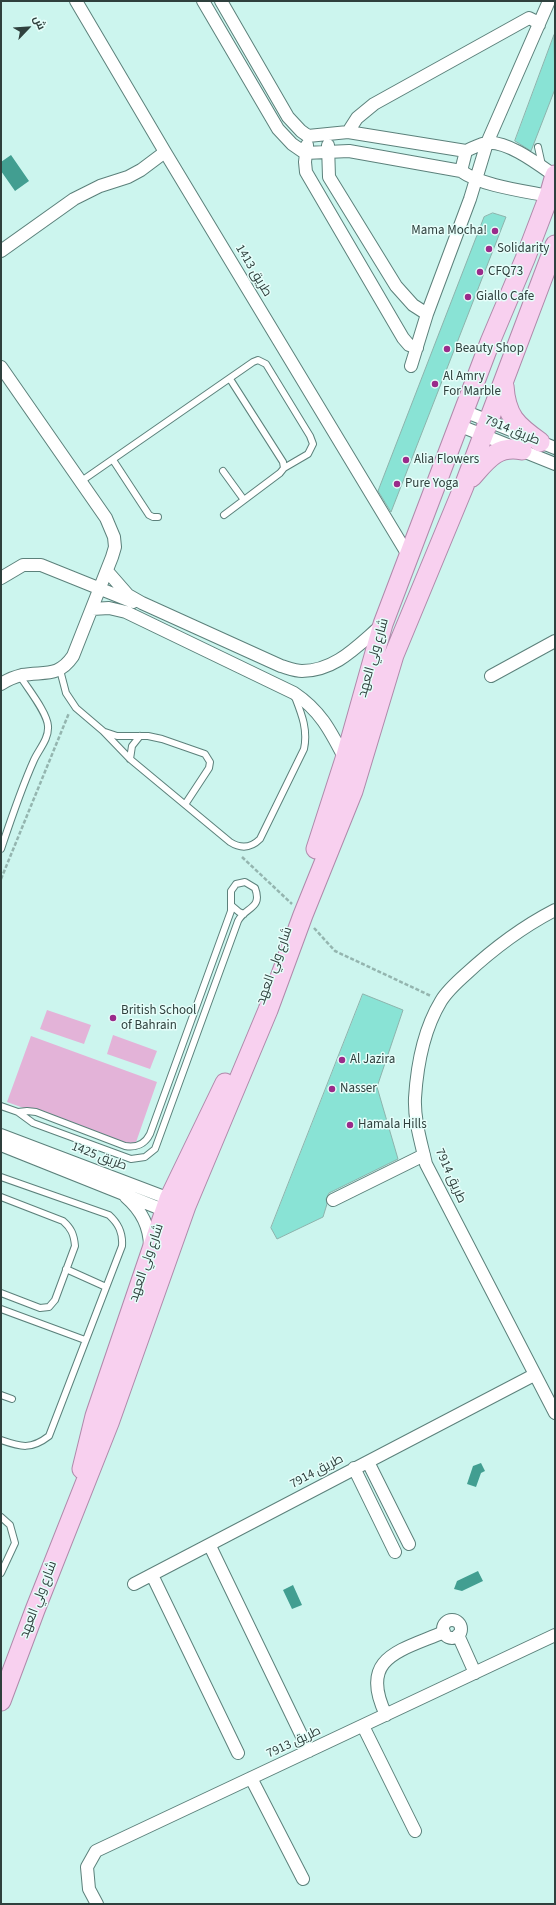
<!DOCTYPE html>
<meta charset="utf-8">
<style>
body{margin:0}
#map{position:relative;width:556px;height:1905px;overflow:hidden;background:#ccf5ee;font-family:"Source Sans 3",Cairo,sans-serif}
canvas{display:block}
.frame{position:absolute;inset:0;border:2px solid #2f403d;pointer-events:none}
.north{position:absolute;left:8px;top:8px;width:40px;height:40px;-webkit-text-stroke:3px #e6fefa;paint-order:stroke;rotate:65deg;font-size:11px;font-weight:700;line-height:16px;text-align:center;color:#2f403d}
.north::after{content:'';display:block;margin:auto;width:14px;height:18px;background:#2f403d;clip-path:polygon(50% 0,100% 100%,50% 72%,0 100%)}
</style>
<div id="map">
<canvas width="556" height="1905"></canvas>
<div class="frame"></div>
<div class="north">ش</div>
</div>
<script>
const ctx = document.querySelector('canvas').getContext('2d');
ctx.lineJoin = 'round';
function fillPath(path, color) { ctx.fillStyle = color; ctx.fill(path, 'evenodd'); }
function strokePath(path, color, width, dash) { ctx.strokeStyle = color; ctx.lineWidth = width; ctx.lineCap = dash ? 'butt' : 'round'; ctx.setLineDash(dash || []); ctx.stroke(path); }
function label(font, color, halo, rows, align = 'center') {
  ctx.font = font + ' "Source Sans 3",Cairo,sans-serif'; ctx.lineWidth = 3; ctx.setLineDash([]); ctx.textBaseline = 'middle'; ctx.strokeStyle = halo; ctx.fillStyle = color; for (const [text, x, y, turn = 0] of rows) {
    ctx.save(); ctx.translate(x, y); ctx.rotate((+turn || 0) * Math.PI / 180); ctx.textAlign = isNaN(turn) ? turn : align; if (halo) ctx.strokeText(text, 0, 0); ctx.fillText(text, 0, 0); ctx.restore();
  }
}
const green = new Path2D(`
 M 47,1010 L 91,1025 L 84,1044 L 40,1029 Z
 M 113,1035 L 157,1051 L 150,1069 L 107,1054 Z
 M 31,1036 L 157,1082 L 134,1148 L 7,1102 Z`);
const water = new Path2D(`
 M 11,155 L 29,181 L 15,191 L 1,171 L 1,162 Z
 M 481,1463 L 485,1471 L 481,1473 L 476,1487 L 467,1484 L 473,1466 Z
 M 478,1571 L 483,1581 L 462,1591 L 454,1589 L 457,1581 Z
 M 293,1585 L 302,1605 L 292,1609 L 283,1590 Z`);
const building = new Path2D(`
 M 554,35 L 555,89 L 531,151 L 515,141 Z
 M 493,213 L 506,217 L 391,512 L 378,491 L 484,217 Z
 M 363,994 L 403,1010 L 377,1087 L 398,1159 L 329,1193 L 326,1199 L 327,1204 L 323,1217 L 277,1239 L 271,1228 Z`);
const path = new Path2D(`
 M 242,857 L 292,904
 M 1,879 L 69,713
 M 314,928 L 335,951 L 431,996`);
const lane = new Path2D(`
 M 538,147 L 542,165
 M 113,460 L 149,515 L 153,517 L 158,517
 M 223,471 L 244,500
 M 80,482 L 253,362 L 258,360 L 266,364 L 310,436 L 313,444 L 308,454 L 284,468
 M 224,515 L 280,473 L 284,468 L 283,462 L 230,379
 M 60,670 L 66,693 L 76,708 L 103,731 L 130,759 L 230,842 C 241,849 251,848 260,839 L 304,749 C 308,730 302,715 295,697
 M 105,732 L 117,736 L 148,736 L 162,739 L 205,754 L 210,762 L 209,768 L 186,803
 M 130,759 L 132,746 L 140,736
 M 1,849 C 11,819 21,789 34,760 C 39,749 49,739 48,726 C 47,712 28,689 20,676
 M 245,882 L 255,888 C 263,909 245,907 238,921 L 155,1149 L 145,1157 L 131,1159 L 33,1123 L 18,1112 L 27,1111 L 36,1112 L 125,1146 C 136,1148 145,1144 150,1134 L 231,911 L 231,891 L 236,884 Z
 M 232,906 L 239,912 L 244,914
 M 1,1106 L 18,1112
 M 1,1177 L 109,1215 C 119,1224 123,1233 122,1246 L 49,1436 C 31,1450 21,1447 1,1440
 M 1,1197 L 63,1221 C 71,1228 74,1234 75,1246 L 55,1300 L 49,1307 L 40,1308 L 1,1293
 M 66,1269 L 106,1287
 M 1,1309 L 85,1340
 M 1,1395 L 12,1399
 M 1,1517 L 10,1525 L 15,1543 L 1,1573`);
const street = new Path2D(`
 M 76,1 L 165,152 L 408,555
 M 203,1 L 278,129 L 292,144 L 305,153 L 349,151 L 461,171
 M 221,1 L 288,117 L 301,131 L 308,136 L 348,132 L 466,151
 M 348,132 L 357,118 L 374,104 L 529,18 L 535,21 L 539,25
 M 307,145 L 305,162 L 306,172 L 403,338 L 409,345 L 417,348
 M 328,145 L 329,177 L 396,286 L 413,305 L 427,314
 M 549,196 C 524,191 482,186 461,171 L 466,151 C 472,148 478,145 486,143 C 507,140 538,164 555,176
 M 1,251 L 74,199 L 100,186 L 128,177 L 141,170 L 165,152
 M 411,366 L 427,314 L 470,199 L 487,143 L 549,1
 M 1,367 L 106,518 L 114,537 L 115,547 L 112,557 L 73,656 C 58,678 44,671 22,675 C 14,677 7,680 1,684
 M 464,411 L 555,448
 M 458,425 L 555,464
 M 107,571 L 128,595 L 142,603 L 281,666 C 288,668 296,671 302,671 C 336,671 358,645 382,625
 M 1,578 L 23,565 L 41,565 L 133,602
 M 92,609 L 109,608 L 126,612 L 294,693 C 321,711 331,732 345,759
 M 491,676 L 555,641
 M 555,910 C 522,927 493,949 466,974 C 457,982 447,991 441,1001 C 424,1029 417,1066 415,1098 C 414,1120 421,1142 426,1164 L 555,1413
 M 1,1135 L 175,1201
 M 1,1145 L 171,1213
 M 126,1197 C 141,1210 150,1227 150,1247
 M 333,1200 L 424,1155
 M 368,1462 L 409,1544
 M 354,1468 L 395,1552
 M 210,1546 L 309,1751
 M 152,1575 L 238,1753
 M 134,1584 L 534,1375
 M443 1629a9 9 0 1 1 18 0a9 9 0 1 1-18 0Z
 M 458,1635 L 475,1673
 M 386,1715 C 358,1657 400,1651 444,1632
 M 363,1726 L 415,1831
 M 251,1778 L 303,1879
 M 97,1904 L 89,1889 L 87,1867 L 96,1851 L 555,1635`);
const primary = new Path2D(`
 M 504,386 C 506,416 516,425 540,442
 M 472,477 C 487,460 497,445 522,450
 M 316,849 L 345,759 L 383,624 L 490,342 L 525,259 L 549,196 L 555,175
 M 82,1469 L 95,1416 L 169,1199 L 225,1083
 M 1,1701 L 35,1610 L 109,1423 L 186,1206 L 268,1010 L 303,915 L 353,791 L 394,655 L 464,486 L 555,245`);
const markers = [
 [495,231,4,"#9a2b8a"],
 [489,249,4,"#9a2b8a"],
 [480,272,4,"#9a2b8a"],
 [468,297,4,"#9a2b8a"],
 [447,349,4,"#9a2b8a"],
 [435,384,4,"#9a2b8a"],
 [406,460,4,"#9a2b8a"],
 [397,484,4,"#9a2b8a"],
 [113,1018,4,"#9a2b8a"],
 [342,1060,4,"#9a2b8a"],
 [332,1089,4,"#9a2b8a"],
 [350,1125,4,"#9a2b8a"]
];
const poiNames = [
 ["Mama Mocha!",487,231,"right"],
 ["Solidarity",497,249],
 ["CFQ73",488,272],
 ["Giallo Cafe",476,297],
 ["Beauty Shop",455,349],
 ["Al Amry",443,377],
 ["For Marble",443,392],
 ["Alia Flowers",414,460],
 ["Pure Yoga",405,484],
 ["British School",121,1011],
 ["of Bahrain",121,1026],
 ["Al Jazira",350,1060],
 ["Nasser",340,1089],
 ["Hamala Hills",358,1125]
];
const streetNames = [
 ["طريق 1413",253,271,59],
 ["طريق 7914",512,431,22],
 ["شارع ولي العهد",374,658,-74],
 ["شارع ولي العهد",275,966,-70],
 ["طريق 1425",99,1157,21],
 ["طريق 7914",450,1176,66],
 ["شارع ولي العهد",147,1263,-71],
 ["طريق 7914",317,1472,-28],
 ["شارع ولي العهد",39,1600,-69],
 ["طريق 7913",294,1743,-25]
];
fillPath(green, '#e3b3d8');
fillPath(water, '#429e91');
fillPath(building, '#89e3d5');
strokePath(building, '#8cb3ac', 1);
strokePath(lane, '#5c817b', 8);
strokePath(street, '#5c817b', 14);
strokePath(primary, '#af89aa', 21);
strokePath(path, '#94b5af', 2.5, [4, 2]);
strokePath(lane, '#fff', 6);
strokePath(street, '#fff', 12);
strokePath(primary, '#f8d0ef', 19);
for (const [x, y, r, color] of markers) { const dot = new Path2D(); dot.arc(x, y, r, 0, 2 * Math.PI); ctx.fillStyle = color; ctx.fill(dot); strokePath(dot, '#e6fefa', 1.5); }
label('13px', '#2f403d', '#e6fefa', poiNames, 'left');
label('13px', '#2f403d', '#e6fefa', streetNames);
</script>
